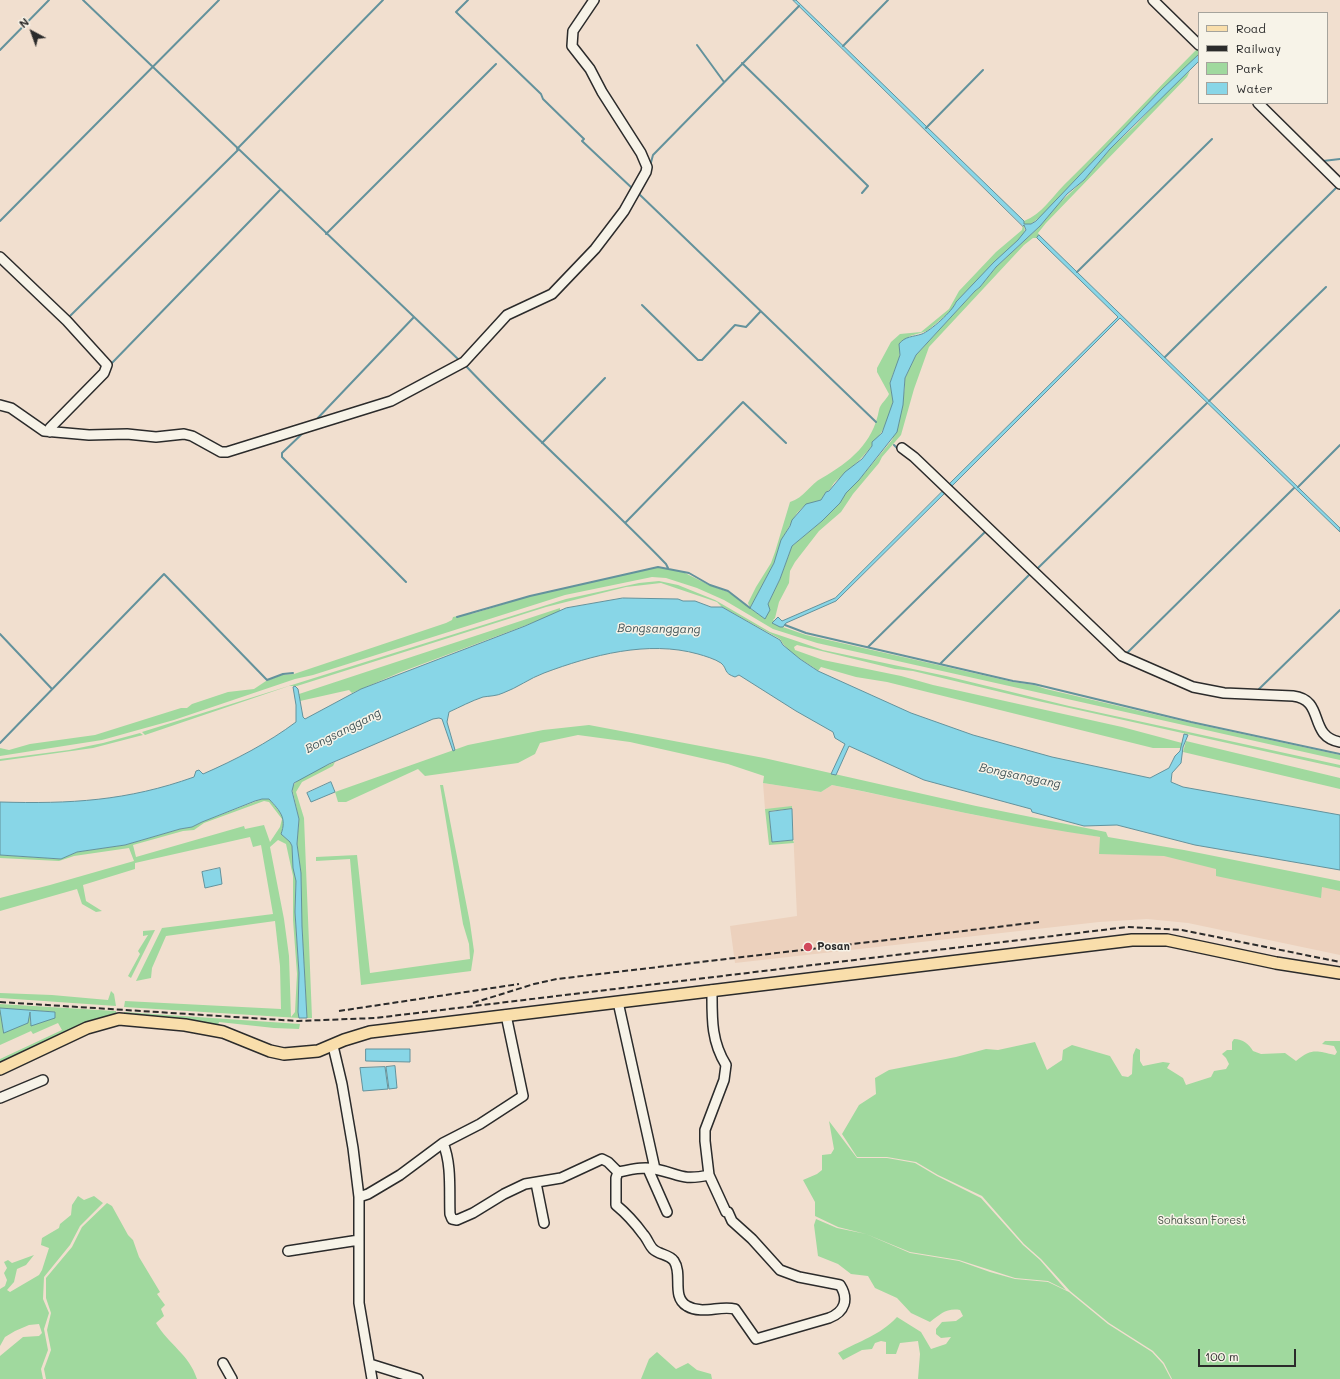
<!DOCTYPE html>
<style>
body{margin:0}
#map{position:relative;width:1340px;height:1379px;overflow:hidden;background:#f1dfcf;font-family:Mali,sans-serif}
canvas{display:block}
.legend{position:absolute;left:1198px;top:12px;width:130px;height:92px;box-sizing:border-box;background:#f7f3e8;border:1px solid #a5a39c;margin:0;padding:5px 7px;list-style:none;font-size:12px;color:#2b2b2b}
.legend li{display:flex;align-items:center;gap:8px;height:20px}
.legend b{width:20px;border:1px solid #a5a39c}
.north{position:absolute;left:12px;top:12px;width:40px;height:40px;-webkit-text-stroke:3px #f7f3e8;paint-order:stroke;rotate:319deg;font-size:11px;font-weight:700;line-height:16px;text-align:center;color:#2b2b2b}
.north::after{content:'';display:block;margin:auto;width:14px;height:18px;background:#2b2b2b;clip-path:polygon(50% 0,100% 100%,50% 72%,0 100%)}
.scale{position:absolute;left:1198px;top:1349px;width:98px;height:18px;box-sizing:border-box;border:2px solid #2b2b2b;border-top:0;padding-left:5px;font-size:12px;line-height:14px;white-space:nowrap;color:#2b2b2b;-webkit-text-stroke:3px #f7f3e8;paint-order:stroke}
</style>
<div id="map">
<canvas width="1340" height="1379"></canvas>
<ul class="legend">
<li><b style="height:5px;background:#f9deab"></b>Road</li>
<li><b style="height:5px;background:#2b2b2b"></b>Railway</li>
<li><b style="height:11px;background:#a0d99e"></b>Park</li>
<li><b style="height:11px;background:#88d6e7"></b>Water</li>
</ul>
<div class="north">N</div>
<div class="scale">100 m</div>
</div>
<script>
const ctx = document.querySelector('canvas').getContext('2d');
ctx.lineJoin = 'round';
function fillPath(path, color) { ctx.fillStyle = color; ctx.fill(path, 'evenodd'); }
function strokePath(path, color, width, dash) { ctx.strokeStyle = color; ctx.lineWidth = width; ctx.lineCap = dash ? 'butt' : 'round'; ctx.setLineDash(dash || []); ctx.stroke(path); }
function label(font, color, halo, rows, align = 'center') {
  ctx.font = font + ' Mali,sans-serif'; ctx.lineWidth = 3; ctx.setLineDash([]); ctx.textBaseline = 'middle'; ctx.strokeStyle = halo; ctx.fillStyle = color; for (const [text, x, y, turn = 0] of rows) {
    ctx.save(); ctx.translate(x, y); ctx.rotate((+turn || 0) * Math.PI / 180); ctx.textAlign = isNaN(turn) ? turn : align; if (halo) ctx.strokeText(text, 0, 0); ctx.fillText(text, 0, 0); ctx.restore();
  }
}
const built = new Path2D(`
 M 763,783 L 821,792 L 832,785 L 975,815 L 1100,837 L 1340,889 L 1340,955 L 1188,923 L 1147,919 L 1099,922 L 735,963 L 730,926 L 797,916 L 792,807 L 765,809 Z`);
const green = new Path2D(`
 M 1198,48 L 1199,54 L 1195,59 L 1161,90 L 1045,213 L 1031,224 L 1024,224 L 1025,233 L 956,302 L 952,310 L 927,331 L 910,336 L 899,346 C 903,358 893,370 891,381 C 889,388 894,395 893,402 C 887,436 860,461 836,481 C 831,485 832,490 826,492 L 821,500 L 803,507 L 797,513 L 783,537 L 774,563 L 750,608 L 748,603 L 756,587 L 771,563 L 775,552 L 790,502 C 804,498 810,484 822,478 C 850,462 873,443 879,410 C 880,404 887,399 889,394 L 877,372 L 877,368 L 891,342 L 900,334 L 921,332 L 949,309 L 959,291 L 996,252 L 1022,230 L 1024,221 C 1042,214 1051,198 1064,185 C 1110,140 1153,93 1198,48 Z
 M 1190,71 L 1187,77 L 1046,223 L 1038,233 L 1039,235 L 1037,238 L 1033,238 L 1024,245 L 929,347 L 914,389 L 901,435 L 882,457 L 879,463 L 853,494 L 841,512 L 819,531 L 795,562 L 790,571 L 789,583 L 779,602 L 775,618 L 773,620 L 783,627 L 806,635 L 1013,682 L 1034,685 L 1046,689 L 1191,723 L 1340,755 L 1340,760 L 817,643 L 773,629 L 724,600 L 697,588 L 666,578 L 652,577 L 565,595 L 313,675 L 295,679 L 174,720 L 102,740 L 0,756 L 0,748 L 9,750 L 30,744 L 95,735 L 181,708 L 187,708 L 192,704 L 228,692 L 254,689 L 266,681 L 282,675 L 294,674 L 446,623 L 452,620 L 453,617 L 475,613 L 530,596 L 658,567 L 683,572 L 709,585 L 728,592 L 765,619 L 768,604 L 780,579 L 792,546 L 822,521 L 837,506 L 846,493 L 859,480 L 892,440 L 898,426 L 905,387 L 905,378 L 916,355 L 975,291 L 980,287 L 996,267 L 1040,226 L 1054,208 L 1084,180 L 1110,149 L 1136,125 L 1166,92 Z
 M 659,581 L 678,585 L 715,600 L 770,632 L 823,650 L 946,676 L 1069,706 L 1340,765 L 1340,768 L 1038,701 L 913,671 L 895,669 L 797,645 L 794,647 L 795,650 L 823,660 L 901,676 L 933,685 L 1122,727 L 1182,743 L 1181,748 L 1153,748 L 887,682 L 856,677 L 821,667 L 818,671 C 806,661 788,654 780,639 L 722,607 L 717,602 L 661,583 L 626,587 L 546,607 L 297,686 L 289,686 L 145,735 L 142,732 L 566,599 L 639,583 Z
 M 560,608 L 560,611 L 548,617 L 401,672 L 352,693 L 349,690 L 300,701 L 299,694 Z
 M 589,725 L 764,758 L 976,806 L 1106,832 L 1108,837 L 1184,850 L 1340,881 L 1340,891 L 1322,887 L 1321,898 L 1216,876 L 1216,869 L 1164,856 L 1099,854 L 1100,837 C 1010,824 921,803 832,785 L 821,792 L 763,783 L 764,776 L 728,764 L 630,742 L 578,735 L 540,743 L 535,754 L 518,763 L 425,776 L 418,769 L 346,802 L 338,802 L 335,792 L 468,745 L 543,730 Z
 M 140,733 L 143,735 L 93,748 L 0,761 L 0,759 L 69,750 L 103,743 Z
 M 1186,741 L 1340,778 L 1340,789 L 1183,752 Z
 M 335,762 L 333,766 L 302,782 L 296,792 L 304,818 L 312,1018 L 307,1018 L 302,926 L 301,873 L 297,844 L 299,819 L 292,788 C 298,775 322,768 335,762 Z
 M 440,785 L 443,785 L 470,923 L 474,951 L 471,971 L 361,985 L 350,859 L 316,861 L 316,857 L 357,855 L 370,973 L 470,959 L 469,944 L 463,924 Z
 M 262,799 L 269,799 C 280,812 287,818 281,834 L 290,842 L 292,846 L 296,881 L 295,912 L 299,973 L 299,1018 L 124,1007 L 125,1001 L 281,1009 L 280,966 L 275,921 L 166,936 L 152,968 L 151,978 L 136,981 L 162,928 L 273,914 L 261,845 L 253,847 L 250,837 L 135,863 L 135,869 L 83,885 L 86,901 L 102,911 L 96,912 L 82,904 L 77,889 L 0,911 L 0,898 L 50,885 L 134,861 L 129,848 L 74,856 L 59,861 L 0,858 L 0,855 L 61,859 L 77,852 L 125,845 L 180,829 L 192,827 L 202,822 ZM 264,801 L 269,802 L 282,819 L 280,827 L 270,842 L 264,825 L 245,829 L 244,826 L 136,857 L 133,845 L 183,831 L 194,830 L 204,823 ZM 278,840 L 286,844 L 293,876 L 293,920 L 297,974 L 295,1012 L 291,1017 L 289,956 L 284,919 L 270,847 Z
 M 792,806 L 792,809 L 769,811 L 772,842 L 793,840 L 794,843 L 769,845 L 765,809 Z
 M 155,930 L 131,978 L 128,976 L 140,954 L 138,951 L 148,935 L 143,936 L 143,931 Z
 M 111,991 L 114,994 L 116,1006 L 0,998 L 0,993 L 52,995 L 108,1000 Z
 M 0,1004 L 116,1011 L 116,1015 L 95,1019 L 0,1063 L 0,1059 L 62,1030 L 58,1023 L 33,1034 L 31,1031 L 0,1045 L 0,1010 L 1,1010 L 4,1033 L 30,1012 L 30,1023 L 55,1012 L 0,1008 Z
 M 124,1012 L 300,1024 L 299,1029 L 274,1028 L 219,1022 L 218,1026 L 124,1016 Z
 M 1234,1039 C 1243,1039 1249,1044 1253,1051 L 1261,1054 L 1285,1053 L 1296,1061 C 1312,1048 1316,1051 1335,1055 L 1337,1052 L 1334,1046 L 1322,1044 L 1325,1041 L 1340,1041 L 1340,1379 L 1172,1379 L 1164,1363 L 1153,1351 L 1109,1323 L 1070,1291 L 1041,1259 L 1024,1244 L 982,1196 L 938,1175 L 916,1162 L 887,1157 L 857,1157 L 842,1134 L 859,1105 L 876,1094 L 875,1078 L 889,1070 L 956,1057 L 986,1049 L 998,1050 L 1035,1042 L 1047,1070 L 1062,1060 L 1063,1050 L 1072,1045 L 1110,1056 L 1122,1076 L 1128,1077 L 1132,1074 L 1133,1055 L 1136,1048 L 1140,1050 L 1140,1061 L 1143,1066 L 1163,1062 L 1170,1063 L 1167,1068 L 1183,1078 L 1186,1085 L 1211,1077 L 1214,1071 L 1226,1069 L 1229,1064 L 1226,1058 L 1222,1054 L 1227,1050 L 1232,1050 L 1232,1042 Z
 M 829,1121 L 857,1158 L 887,1158 L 915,1163 L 937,1176 L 981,1198 L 1023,1245 L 1040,1260 L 1066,1290 L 1048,1281 L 1015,1278 L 959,1260 L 910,1252 L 866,1234 L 838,1227 L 815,1216 L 815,1202 L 803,1180 L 817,1174 L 822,1170 L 822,1155 L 831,1154 L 834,1149 Z
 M 78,1196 L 84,1200 L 94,1196 L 103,1203 L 80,1226 L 70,1245 L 44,1277 L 43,1299 L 49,1313 L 44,1329 L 48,1350 L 41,1369 L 43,1379 L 0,1379 L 0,1356 L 23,1337 L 39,1336 L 42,1333 L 39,1324 L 29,1325 L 15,1331 L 5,1337 L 0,1346 L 0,1289 L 5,1286 L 7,1280 L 4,1273 L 7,1268 L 4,1262 L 8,1260 L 12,1263 L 34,1255 L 26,1265 L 17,1269 L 14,1282 L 7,1290 L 10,1292 L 39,1275 L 42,1270 L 49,1248 L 41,1245 L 42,1238 L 59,1228 L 60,1224 L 71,1215 L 72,1205 Z
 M 107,1203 L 112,1206 L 128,1235 L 133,1240 L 139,1257 L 160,1292 L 157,1294 L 165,1305 L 161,1309 L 164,1316 L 156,1323 C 169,1345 189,1354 197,1379 L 46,1379 L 44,1369 L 51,1350 L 47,1330 L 51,1313 L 46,1298 L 46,1278 L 72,1247 L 82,1227 Z
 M 816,1219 L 837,1228 L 866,1234 L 910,1253 L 959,1261 L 990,1272 L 1015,1279 L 1048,1282 L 1069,1292 L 1108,1324 L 1152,1352 L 1163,1364 L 1171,1379 L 918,1379 L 920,1354 L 918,1341 L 900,1343 L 896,1354 L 886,1354 L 886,1342 L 881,1341 L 875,1343 L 872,1349 L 862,1350 L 843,1360 L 838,1353 C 861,1340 879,1336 897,1317 L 921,1332 L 931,1349 L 946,1344 L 951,1337 L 941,1338 L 936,1334 L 936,1329 L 942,1322 L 956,1321 L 963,1316 L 960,1310 C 946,1308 941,1314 930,1322 L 911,1313 L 897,1298 L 875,1288 L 868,1276 L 851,1274 L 838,1264 L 818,1256 L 814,1225 Z
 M 657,1352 L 676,1369 L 688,1363 L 697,1370 L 711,1374 L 712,1379 L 641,1379 L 649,1359 Z`);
const water = new Path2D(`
 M 793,0 L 796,0 L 1024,221 L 1024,224 L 1031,224 L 1036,221 L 1161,90 L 1199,54 L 1199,61 L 1110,149 L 1084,180 L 1067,194 L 1040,226 L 996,267 L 980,287 L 975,291 L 916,355 L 905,378 L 903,405 L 897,432 L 859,480 L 846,493 L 840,503 L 822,521 L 792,546 L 780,579 L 768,604 L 770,610 L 765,619 L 750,608 L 774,563 L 781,540 L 790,526 L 792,520 L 806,504 L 821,500 L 826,492 L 829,491 L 845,472 L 862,459 L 872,446 L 872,442 L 882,433 L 893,402 L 890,383 L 900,355 L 899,344 C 905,336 913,337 922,334 C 930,331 953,311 956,302 L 994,262 L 1018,240 L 1026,230 L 1024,225 L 1023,226 Z
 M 1039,235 L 1340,528 L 1340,532 L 1120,318 L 950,488 L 948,485 L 1118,317 L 1046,247 L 1037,238 Z
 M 944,490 L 947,491 L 836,601 L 786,623 L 783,627 L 780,627 L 772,623 L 778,617 L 782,621 L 835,598 Z
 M 623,598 L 678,599 L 683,601 L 695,601 L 711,607 L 722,607 L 780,640 L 783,645 L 800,659 L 818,671 L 911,713 L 973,735 L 1052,757 L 1150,778 L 1169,768 L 1175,756 L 1180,751 L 1184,734 L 1188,735 L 1183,747 L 1181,763 L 1172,773 L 1171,782 L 1183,787 L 1340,815 L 1340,870 L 1195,845 L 1117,825 L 1084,826 L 1032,812 L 1031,809 L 924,780 L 849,746 L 836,775 L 831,774 L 845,744 L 835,738 L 833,732 L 796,711 L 739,675 L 735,677 C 723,673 728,669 721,663 C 715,659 705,656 698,654 C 648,640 592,655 544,673 C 530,678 517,688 503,693 C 497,696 489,696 483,697 C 471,701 460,707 449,712 L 447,722 L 455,750 L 453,751 L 442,719 L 439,718 L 433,719 L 329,764 L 294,783 L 292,791 L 299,819 L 297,844 L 301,873 L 302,926 L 307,1018 L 299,1018 L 298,1012 L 299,973 L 295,912 L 296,881 L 293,868 L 292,846 L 290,842 L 281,834 C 287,818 280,811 269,799 L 262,799 L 255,801 L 202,822 L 192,827 L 180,829 L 125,845 L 77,852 L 61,859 L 0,855 L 0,802 C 70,804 127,801 194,777 L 196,771 L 199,770 L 203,774 C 235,760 268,743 296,722 L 296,705 L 293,687 L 295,686 L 298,689 L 303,717 L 305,719 L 361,689 L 525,626 L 566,608 Z
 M 331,782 L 335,792 L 311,802 L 307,793 Z
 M 792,809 L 793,840 L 772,842 L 769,812 Z
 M 220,868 L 222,884 L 205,888 L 202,872 Z
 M 0,1008 L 55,1012 L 55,1018 L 31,1026 L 30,1012 L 28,1023 L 4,1033 Z
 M 366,1049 L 410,1049 L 410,1062 L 366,1061 Z
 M 395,1066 L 397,1088 L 389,1089 L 386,1067 Z
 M 385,1067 L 388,1089 L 363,1091 L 360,1068 Z`);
const stream = new Path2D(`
 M 83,0 L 459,360
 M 468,0 L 456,12 L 541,94 L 543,99 L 584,139 L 582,141 L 633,189
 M 697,45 L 724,82
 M 843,46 L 888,0
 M 0,50 L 49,0
 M 742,63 L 868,186 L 862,193
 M 926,128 L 983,70
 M 237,149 L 383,0
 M 1323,161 L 1340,159
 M 650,166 L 653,155 L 799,6
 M 638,193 L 876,422
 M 0,221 L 219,0
 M 326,234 L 496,64
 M 1077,272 L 1212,139
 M 642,305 L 698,360 L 702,360 L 735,325 L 746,327 L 760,312
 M 68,318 L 238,150
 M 1165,357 L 1338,186
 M 464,364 C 529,433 600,496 666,564 L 668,568
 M 110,365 L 280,190
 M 1209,401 L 1326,287
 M 315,421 L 414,317
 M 304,432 L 282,453 L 282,457 L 406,582
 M 542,443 L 605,378
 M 894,445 L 899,450
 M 1298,487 L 1340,445
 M 626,522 L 743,402 L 786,443
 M 1038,568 L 1207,403
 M 457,617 L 530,596 L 658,567 L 689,573 L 710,585 L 728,591 L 750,608
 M 785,625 L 806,633 L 1013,681 L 1034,684 L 1191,722 L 1340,754
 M 0,634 L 52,689
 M 868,647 L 986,531
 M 1126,654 L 1294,488
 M 940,664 L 1031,573
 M 1259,689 L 1340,610
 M 0,743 L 164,574 L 267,680 L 283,674 L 293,673`);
const minor = new Path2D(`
 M 1153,0 L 1199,45
 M 1258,103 L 1340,184
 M 0,257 L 67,321 L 107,365 L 104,373 L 50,428 L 50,432
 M 0,405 L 11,408 L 44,431 L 89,435 L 127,434 L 156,437 L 184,434 L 192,436 L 221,452 L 227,452 L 391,401 L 464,362 L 507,315 L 552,294 L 595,249 L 624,211 L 646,172 L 647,167 L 641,153 L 602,92 L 590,69 L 572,46 L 573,31 L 594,0
 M 902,448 L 914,457 L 1122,656 L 1193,687 L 1224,693 L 1293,696 C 1326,700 1307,736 1340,742
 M 618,1002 L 655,1169
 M 333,1046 L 342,1084 L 353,1148 L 359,1197 L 359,1303 L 372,1379
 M 0,1098 L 43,1080
 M 443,1143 C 452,1165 449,1191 450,1214 L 452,1219 L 457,1220 L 473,1213 L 504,1194 L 525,1184 L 561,1178 L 602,1159 L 608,1162 L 618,1172 C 630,1170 643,1166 655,1169 C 680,1174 681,1181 709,1175
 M 648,1169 L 667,1212
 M 618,1172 L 616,1178 L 616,1205 C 627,1214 635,1223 643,1234 C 647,1238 649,1245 653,1249 C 659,1255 669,1254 674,1261 C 683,1274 671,1297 687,1306 C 702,1315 720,1305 735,1309 L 756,1339 L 829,1318 C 845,1312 849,1299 840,1285 L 799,1277 L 780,1270 L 752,1239 L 732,1221 L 728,1212 L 726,1212 L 709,1175 L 705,1141 L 705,1130 L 724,1080 L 726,1065 C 711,1041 712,1018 712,990
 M 536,1183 L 544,1223
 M 359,1197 L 368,1194 L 400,1175 L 443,1143 L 480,1124 L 523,1096 L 506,1015
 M 288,1251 L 359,1240
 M 223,1363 L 232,1379
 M 370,1364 L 418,1379`);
const major = new Path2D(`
 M 0,1069 L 87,1028 L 119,1019 L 185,1025 L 223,1032 L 270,1051 L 284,1054 L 318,1051 L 344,1040 L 370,1032 L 1132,940 L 1167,940 L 1276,963 L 1340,973`);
const rail = new Path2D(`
 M 0,1002 L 298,1021 L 375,1018 L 1127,927 L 1182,930 L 1340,962
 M 473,1003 L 534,984 L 557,979 L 1039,922
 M 339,1011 L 519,984`);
const markers = [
 [808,947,5,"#d1495b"]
];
const poiNames = [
 ["Posan",817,947]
];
const parkNames = [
 ["Sohaksan Forest",1202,1221]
];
const waterNames = [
 ["Bongsanggang",659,629,1],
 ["Bongsanggang",343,731,-27],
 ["Bongsanggang",1020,776,12]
];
fillPath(built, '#ecd1bd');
fillPath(green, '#a0d99e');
fillPath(water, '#88d6e7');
strokePath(water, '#63929c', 1);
strokePath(stream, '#63929c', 2);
strokePath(minor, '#2b2b2b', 12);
strokePath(major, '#2b2b2b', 14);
strokePath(minor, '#f7f3e8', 9);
strokePath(major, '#f9deab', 11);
strokePath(rail, '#2b2b2b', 2, [6, 3]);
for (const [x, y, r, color] of markers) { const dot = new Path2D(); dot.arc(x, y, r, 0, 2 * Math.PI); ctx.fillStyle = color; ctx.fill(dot); strokePath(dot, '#f7f3e8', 1.5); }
label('bold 11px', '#2b2b2b', '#f7f3e8', poiNames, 'left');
label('11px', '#485648', '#f7f3e8', parkNames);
label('italic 12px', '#42565a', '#f7f3e8', waterNames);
</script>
